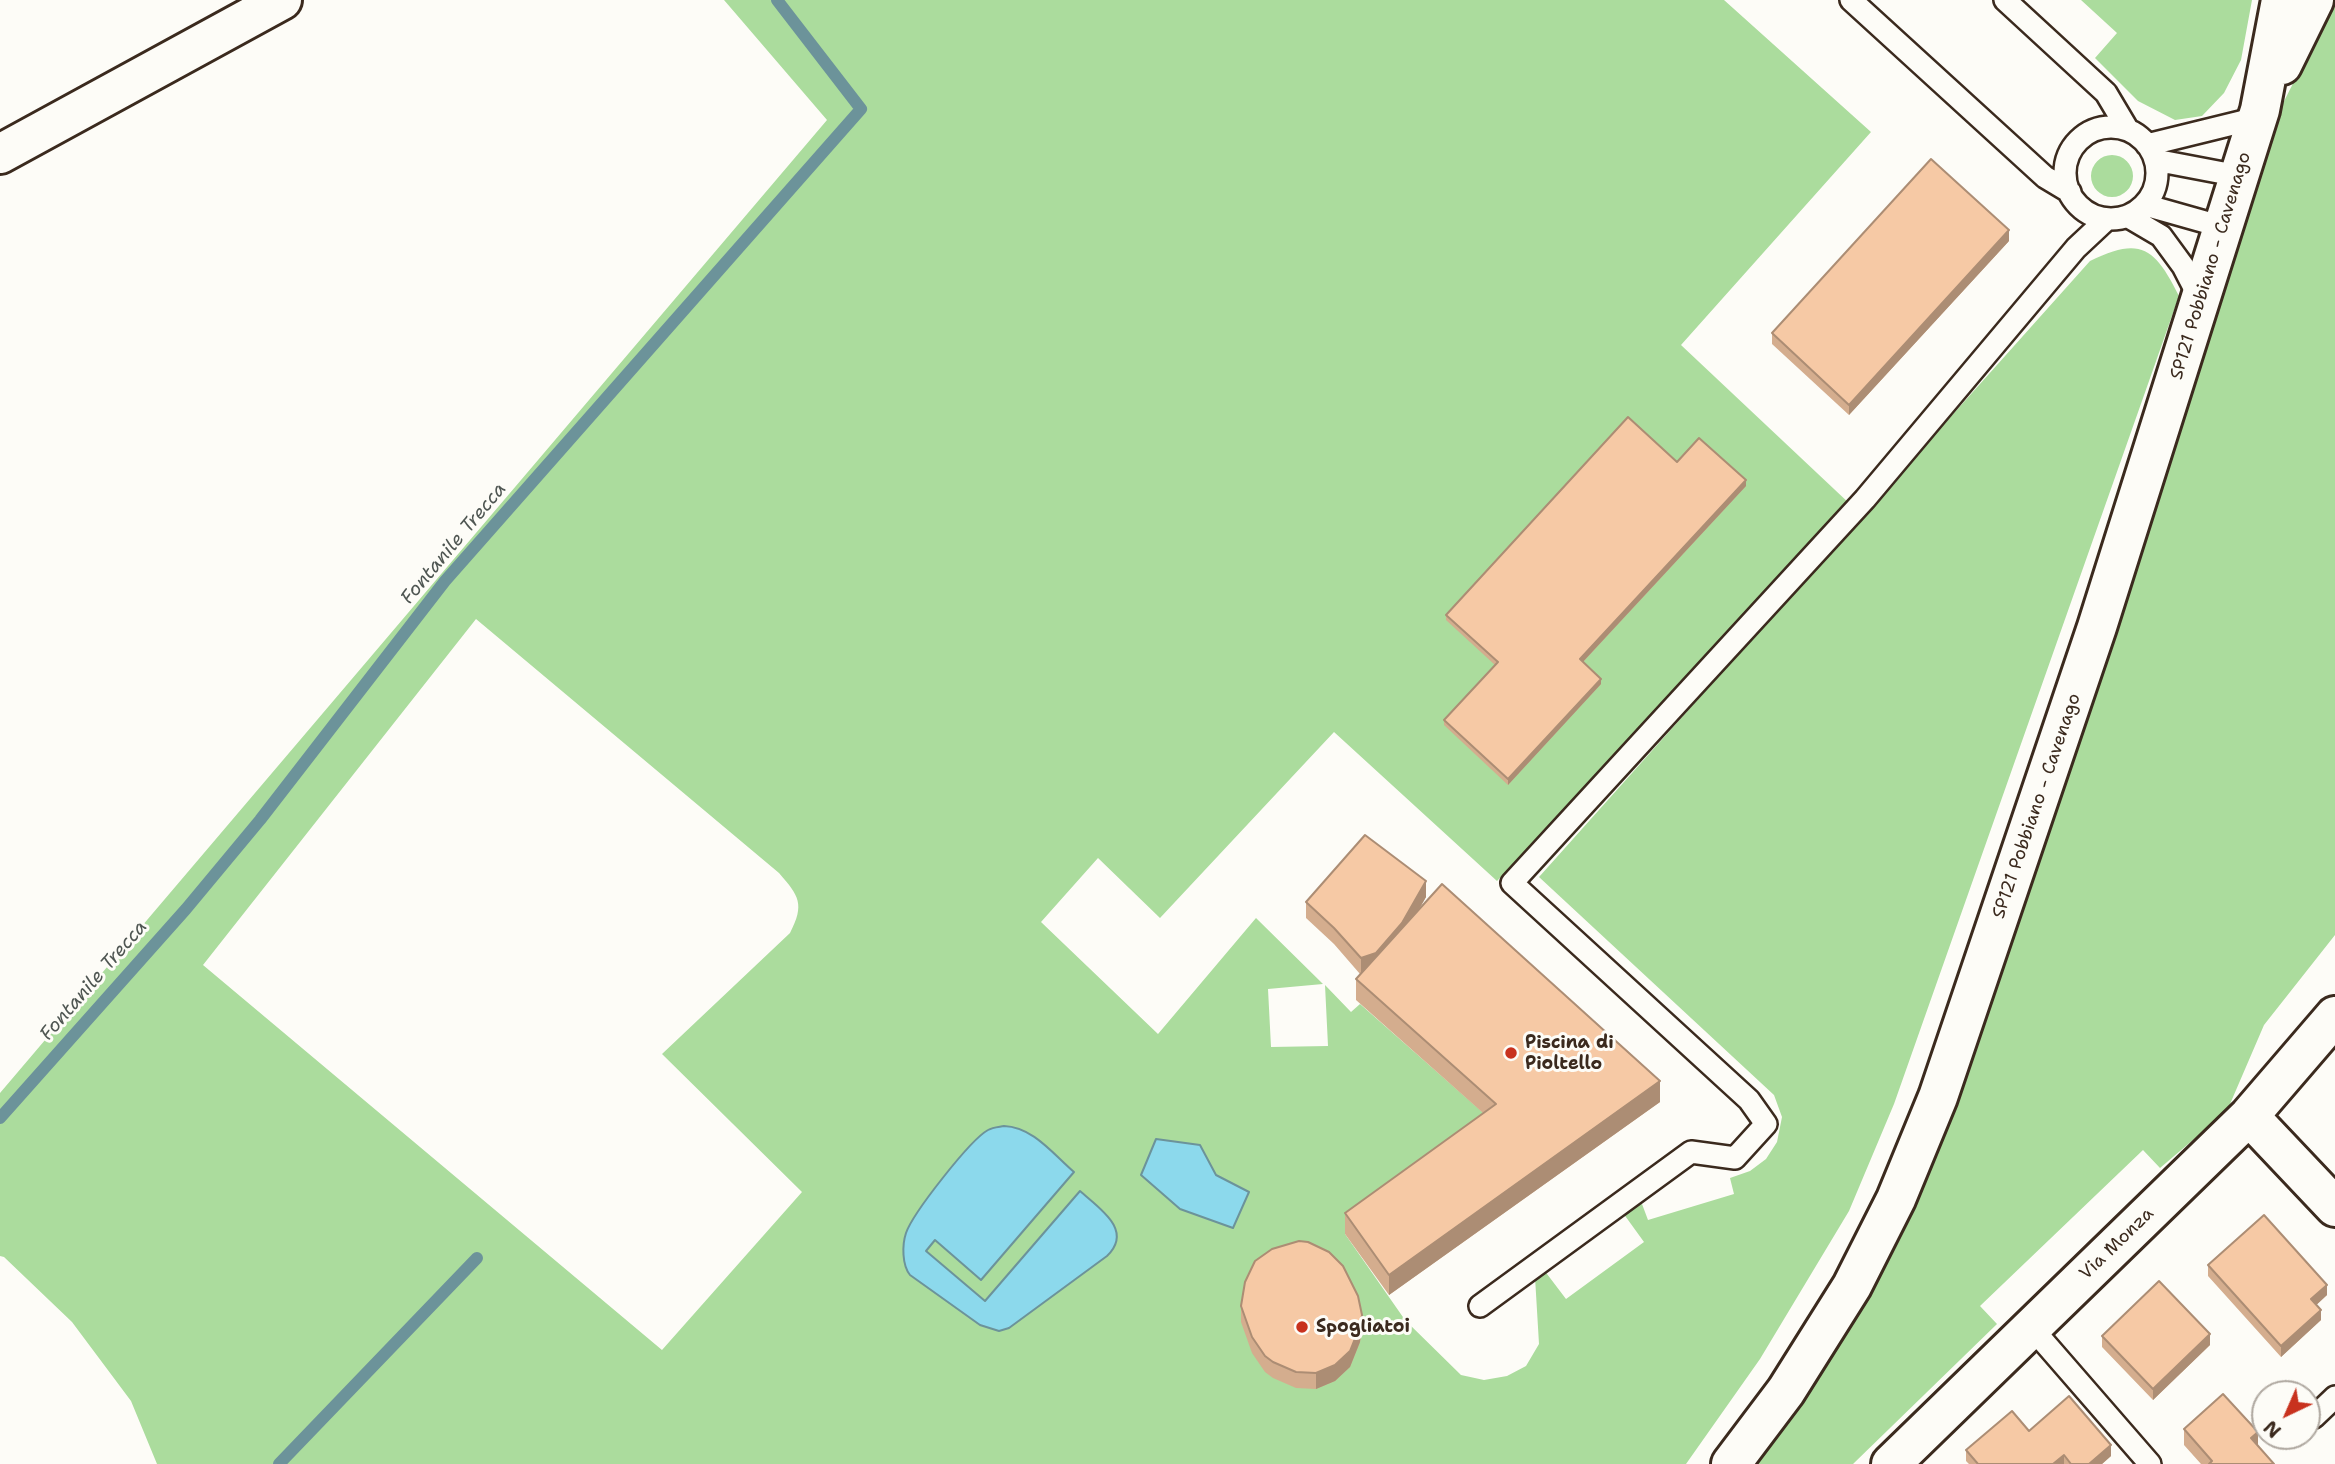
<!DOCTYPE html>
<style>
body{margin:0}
#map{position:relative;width:2335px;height:1464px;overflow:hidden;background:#fdfcf7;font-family:"Shantell Sans",sans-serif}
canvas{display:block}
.north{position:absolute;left:2251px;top:1380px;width:70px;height:70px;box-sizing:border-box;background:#fdfcf7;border:2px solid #afa8a0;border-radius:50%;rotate:224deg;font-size:19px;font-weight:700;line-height:28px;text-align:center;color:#3b2a1e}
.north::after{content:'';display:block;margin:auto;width:24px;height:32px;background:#c8321e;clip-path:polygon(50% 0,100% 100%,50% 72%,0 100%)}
</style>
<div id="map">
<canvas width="2335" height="1464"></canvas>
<div class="north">N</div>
</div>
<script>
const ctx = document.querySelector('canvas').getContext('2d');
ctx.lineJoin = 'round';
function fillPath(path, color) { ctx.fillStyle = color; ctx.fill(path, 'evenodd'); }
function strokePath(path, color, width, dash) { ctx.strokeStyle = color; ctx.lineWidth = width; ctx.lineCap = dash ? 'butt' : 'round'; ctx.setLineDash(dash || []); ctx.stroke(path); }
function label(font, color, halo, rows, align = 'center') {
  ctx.font = font + ' "Shantell Sans",sans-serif'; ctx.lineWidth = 6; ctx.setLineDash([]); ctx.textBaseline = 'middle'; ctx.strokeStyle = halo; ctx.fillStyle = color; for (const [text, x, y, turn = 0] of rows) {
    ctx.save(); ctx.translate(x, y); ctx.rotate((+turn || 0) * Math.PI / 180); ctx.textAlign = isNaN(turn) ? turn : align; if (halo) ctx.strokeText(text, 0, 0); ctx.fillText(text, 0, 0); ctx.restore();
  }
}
const green = new Path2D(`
 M 724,0 L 1724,0 L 1871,132 L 1681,345 L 1851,505 L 1497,881 L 1334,732 L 1160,918 L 1098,858 L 1041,922 L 1158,1034 L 1256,918 L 1323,984 L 1268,989 L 1271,1047 L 1328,1046 L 1325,985 L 1351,1012 L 1360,1004 L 1496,1124 L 1345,1234 L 1405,1320 L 1461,1375 L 1484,1380 L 1507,1376 L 1526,1366 L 1539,1344 L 1535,1277 L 1544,1270 L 1566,1299 L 1644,1242 L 1623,1213 L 1631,1207 L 1642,1204 L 1648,1220 L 1734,1194 L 1730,1178 L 1750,1171 L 1766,1159 L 1777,1142 L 1782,1117 L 1774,1095 L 1539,877 L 2090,261 C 2141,236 2155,248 2179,296 L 1894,1104 L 1849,1211 L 1760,1359 L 1686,1464 L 157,1464 L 131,1401 L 72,1322 L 4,1257 L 0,1256 L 0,1093 L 827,120 ZM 476,619 L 779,873 C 799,896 805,904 790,933 L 662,1054 L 802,1192 L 662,1350 L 203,965 Z
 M 2081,0 L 2252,0 L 2241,60 L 2224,93 L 2202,116 L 2175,120 L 2138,101 L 2095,58 L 2117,33 Z
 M 2335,1 L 2335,935 L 2264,1025 L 2227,1111 L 2160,1168 L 2143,1150 L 1980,1306 L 1997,1324 L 1853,1464 L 1754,1464 L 1857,1311 L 2279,111 Z
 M2091 176a21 21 0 1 1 42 0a21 21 0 1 1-42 0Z`);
const water = new Path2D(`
 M 1004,1126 C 1033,1127 1053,1154 1074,1172 L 981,1280 L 935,1240 L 926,1251 L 985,1301 L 1080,1191 C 1099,1208 1134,1230 1107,1256 L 1009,1328 L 999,1331 L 980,1325 L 910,1275 C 902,1265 902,1245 906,1233 C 913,1213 970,1140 988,1130 C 993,1127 999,1127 1004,1126 Z
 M 1156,1139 L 1200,1145 L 1216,1175 L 1249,1192 L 1233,1228 L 1180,1209 L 1141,1175 Z`);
const stream = new Path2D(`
 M 0,1118 L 186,909 L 260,820 L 445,581 L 861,109 L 777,0
 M 279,1464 L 477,1258`);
const lane = new Path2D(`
 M 1851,0 L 2045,177 L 2070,192
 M 2005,0 L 2106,93 L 2128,130
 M2065 173a46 46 0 1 1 92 0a46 46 0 1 1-92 0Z
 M 2147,145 L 2257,118
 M 2155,160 L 2239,176
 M 2145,205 L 2223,227
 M 2127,216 L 2161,236 L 2183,266 L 2200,299
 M 1480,1306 L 1691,1152 L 1735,1158 L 1766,1124 L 1749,1100 L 1512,883 L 1865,499 L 2076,248 L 2107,219
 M 2031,1327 L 2150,1464
 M 2314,1417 L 2335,1397`);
const street = new Path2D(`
 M 2249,1116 L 2335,1207
 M 1891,1464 L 2249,1116 L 2335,1016`);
const secondary = new Path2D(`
 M 2282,65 L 2314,0
 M 0,154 L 282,0
 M 1731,1464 L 1786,1391 L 1852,1286 L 1896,1199 L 1938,1097 L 2097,627 L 2260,110 L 2281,0`);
const wall = new Path2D(`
 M 2009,241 L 1849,415 L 1772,344 L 1772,333 Z
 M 1677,462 L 1746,486 L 1583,662 L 1601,684 L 1508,785 L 1444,725 L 1444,720 L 1495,665 L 1446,620 L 1446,615 Z
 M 1426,897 L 1419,909 L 1660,1102 L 1389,1295 L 1345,1234 L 1345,1213 L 1483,1113 L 1356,1000 L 1356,979 L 1360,974 L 1334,944 L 1306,918 L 1306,902 Z
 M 2208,1265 L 2327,1295 L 2316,1305 L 2321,1320 L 2281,1357 L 2208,1276 Z
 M 1241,1306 L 1362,1331 L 1360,1342 L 1350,1367 L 1335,1381 L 1316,1389 L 1296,1388 L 1273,1378 L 1265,1372 L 1252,1353 L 1241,1322 Z
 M 2102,1336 L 2210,1345 L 2153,1400 L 2102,1347 Z
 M 2184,1429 L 2258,1446 L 2274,1464 L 2201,1464 L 2184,1445 Z
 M 2029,1431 L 2111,1456 L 2102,1464 L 1969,1464 L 1966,1461 L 1966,1450 Z`);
const shadedWall = new Path2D(`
 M 2009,230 L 2009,241 L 1849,415 L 1849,405 Z
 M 1746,480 L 1746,486 L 1580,665 L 1580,659 Z
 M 1601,679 L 1601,684 L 1508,785 L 1508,779 Z
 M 1426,881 L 1426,897 L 1402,939 L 1361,974 L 1361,958 Z
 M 1660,1081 L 1660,1102 L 1389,1295 L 1389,1275 Z
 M 2327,1285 L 2327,1295 L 2311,1310 L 2311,1299 Z
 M 2321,1310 L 2321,1320 L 2281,1357 L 2281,1346 Z
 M 1362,1315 L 1360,1342 L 1350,1367 L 1335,1381 L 1316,1389 L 1316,1373 Z
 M 2210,1334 L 2210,1345 L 2153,1400 L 2153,1389 Z
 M 2258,1432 L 2258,1448 L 2251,1438 Z
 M 2111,1445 L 2111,1456 L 2102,1464 L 2089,1464 Z
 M 2064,1455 L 2064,1464 L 2053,1464 Z`);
const building = new Path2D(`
 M 1931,159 L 2009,230 L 1849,405 L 1772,333 Z
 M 1628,417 L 1677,462 L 1699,438 L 1746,480 L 1580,659 L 1601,679 L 1508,779 L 1444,720 L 1498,662 L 1446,615 Z
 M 1365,835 L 1426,881 L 1402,923 L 1376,953 L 1361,958 L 1334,928 L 1306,902 Z
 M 1442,884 L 1660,1081 L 1389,1275 L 1345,1213 L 1496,1104 L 1356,979 Z
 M 2264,1215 L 2327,1285 L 2311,1299 L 2321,1310 L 2281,1346 L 2208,1265 Z
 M 1299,1241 L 1308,1242 L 1329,1252 L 1343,1266 L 1358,1296 L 1362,1315 L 1360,1326 L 1350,1351 L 1335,1365 L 1316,1373 L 1296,1372 L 1273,1362 L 1265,1356 L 1252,1337 L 1241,1306 L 1245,1282 L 1255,1261 L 1272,1249 Z
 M 2159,1281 L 2210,1334 L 2153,1389 L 2102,1336 Z
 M 2223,1394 L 2258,1432 L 2251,1438 L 2274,1464 L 2209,1464 L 2212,1461 L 2184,1429 Z
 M 2069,1396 L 2111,1445 L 2089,1464 L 2071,1464 L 2064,1455 L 2053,1464 L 1978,1464 L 1966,1450 L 2012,1411 L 2029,1431 Z`);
const markers = [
 [1511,1053,7,"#c8321e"],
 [1302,1327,7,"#c8321e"]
];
const streetNames = [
 ["SP121 Pobbiano - Cavenago",2211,266,-73],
 ["SP121 Pobbiano - Cavenago",2037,806,-71],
 ["Via Monza",2117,1244,-44]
];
const poiNames = [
 ["Piscina di",1525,1043],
 ["Pioltello",1525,1064],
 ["Spogliatoi",1316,1327]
];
const waterNames = [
 ["Fontanile Trecca",454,544,-50],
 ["Fontanile Trecca",94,981,-49]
];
fillPath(green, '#abdc9d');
fillPath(water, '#8cd9ec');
strokePath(water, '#6c939a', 2);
strokePath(stream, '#6c939a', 12);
strokePath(lane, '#3b2a1e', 26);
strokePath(street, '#3b2a1e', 44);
strokePath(secondary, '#3b2a1e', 44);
strokePath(lane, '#fdfcf7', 21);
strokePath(street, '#fdfcf7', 38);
strokePath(secondary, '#fdfcf7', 38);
fillPath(wall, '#d4ad8e');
fillPath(shadedWall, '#ac8d74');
fillPath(building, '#f6c9a5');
strokePath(building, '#ac8d74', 2);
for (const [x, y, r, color] of markers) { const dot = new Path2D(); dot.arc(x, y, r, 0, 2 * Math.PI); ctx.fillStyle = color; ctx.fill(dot); strokePath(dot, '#fdfcf7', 2.5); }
label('18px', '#3b2a1e', '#fdfcf7', streetNames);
label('bold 18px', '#3b2a1e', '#fdfcf7', poiNames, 'left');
label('italic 19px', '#4f5652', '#fdfcf7', waterNames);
</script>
